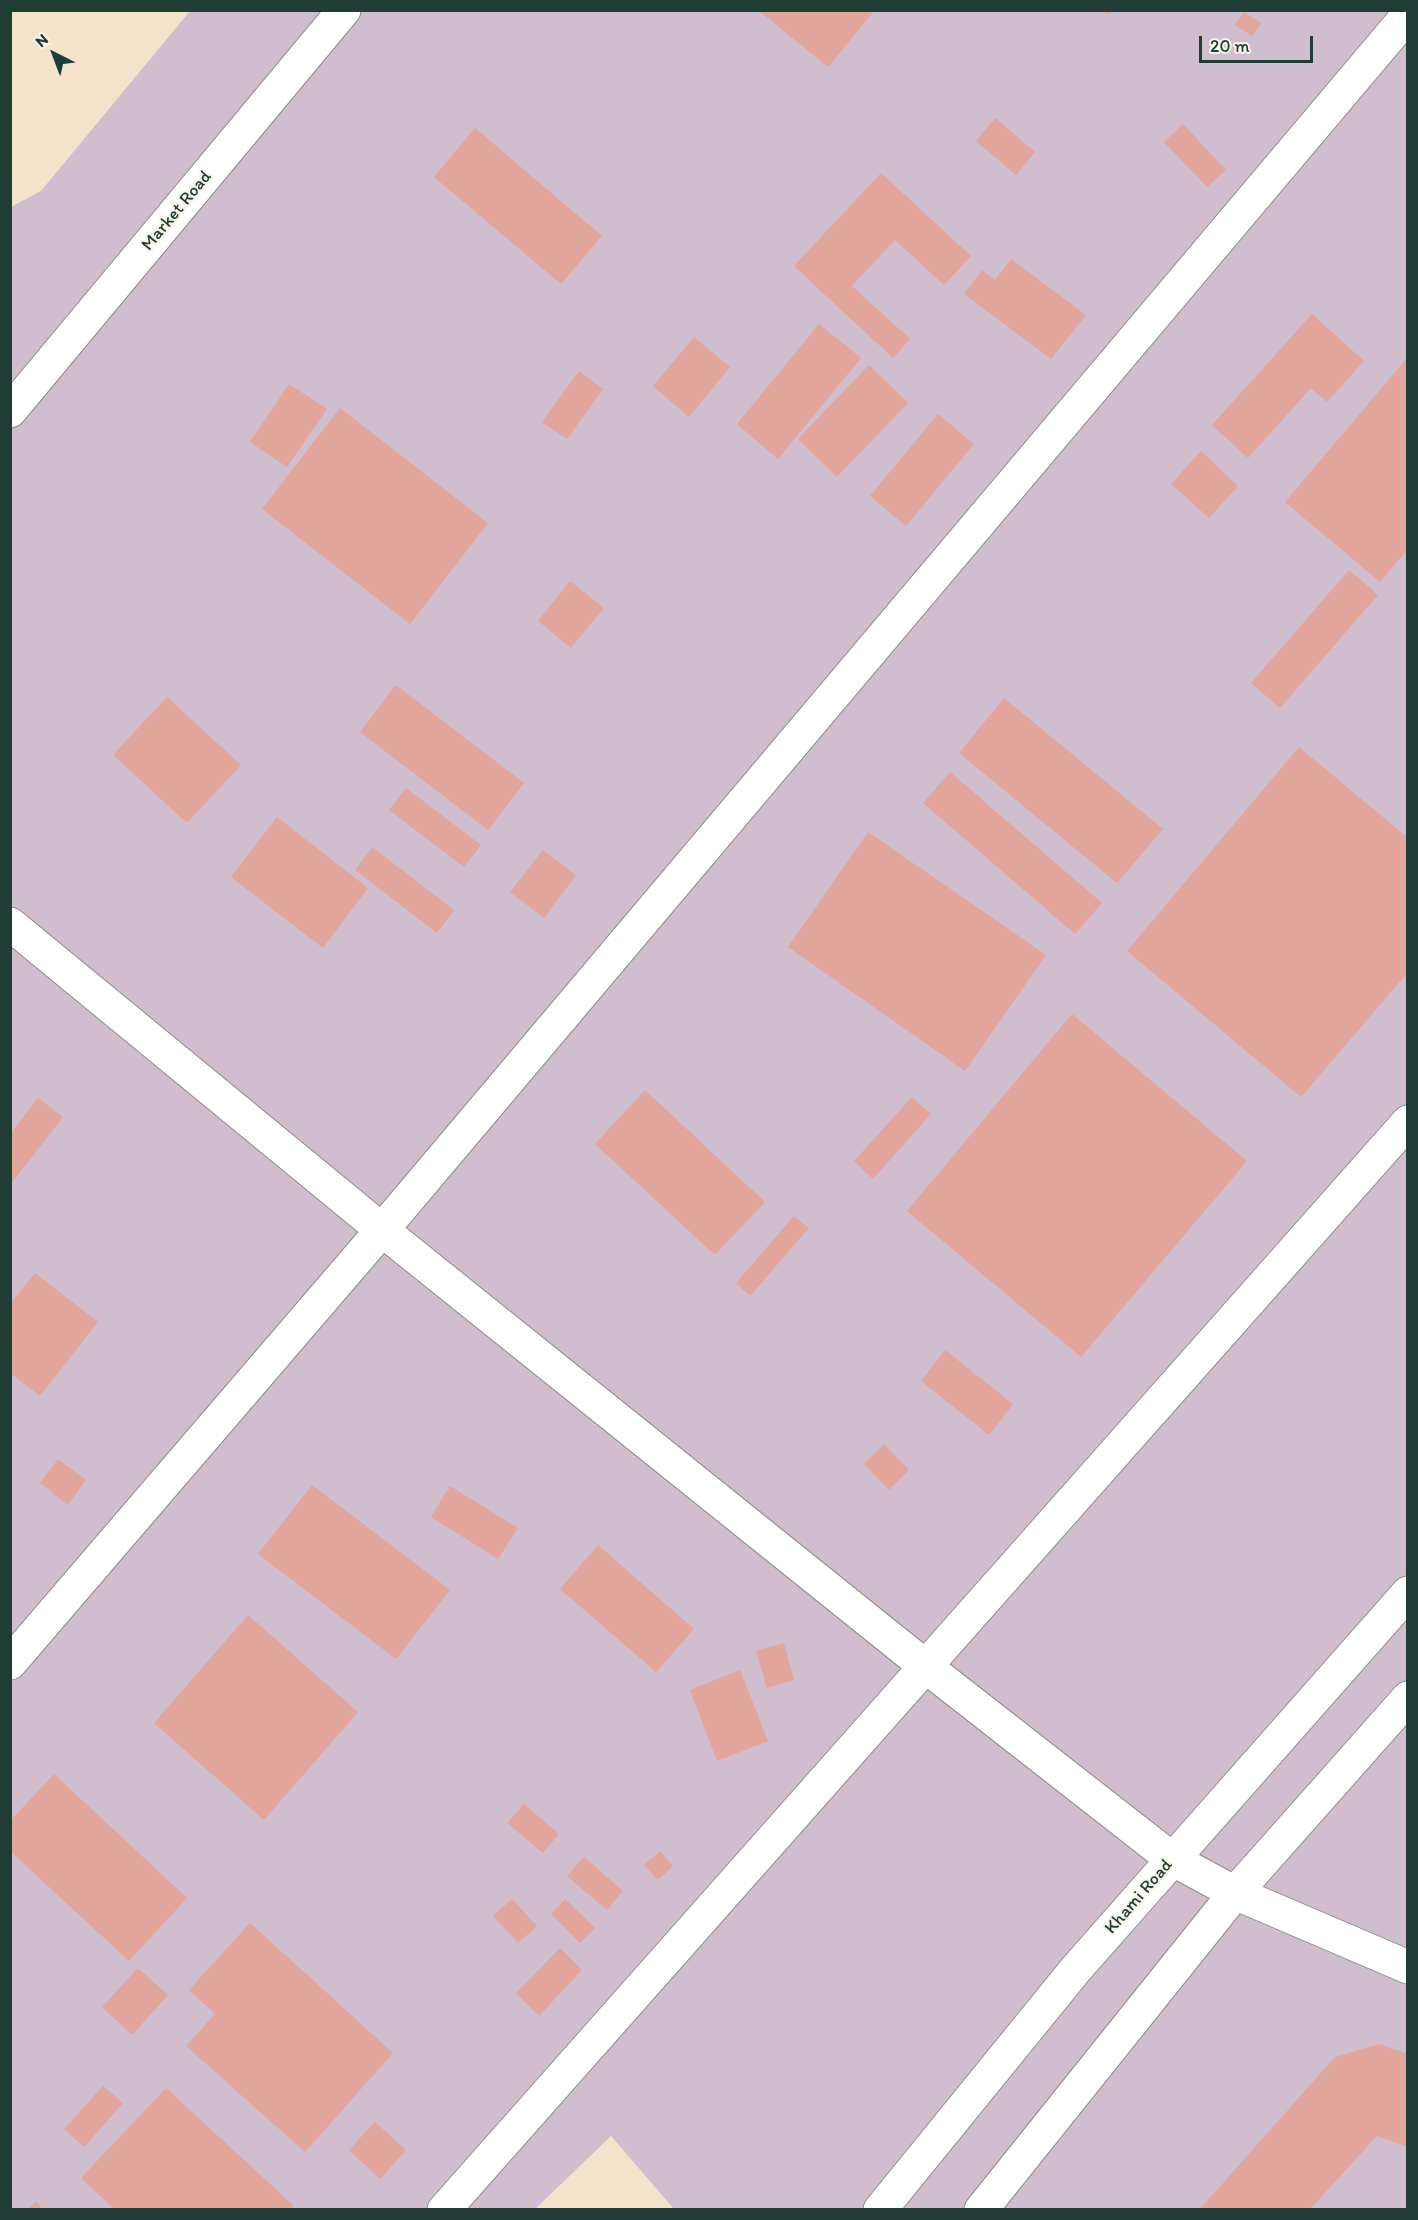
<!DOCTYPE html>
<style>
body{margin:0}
#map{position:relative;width:1418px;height:2220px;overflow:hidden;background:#f4e2cb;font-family:Itim,sans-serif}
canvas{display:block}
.frame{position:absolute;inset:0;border:12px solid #1f3d34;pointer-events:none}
.north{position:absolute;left:24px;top:24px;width:60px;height:60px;-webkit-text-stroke:4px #f7f3e8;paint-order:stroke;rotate:318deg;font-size:16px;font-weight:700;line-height:24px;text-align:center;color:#1f3d34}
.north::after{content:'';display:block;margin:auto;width:21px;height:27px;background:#1f3d34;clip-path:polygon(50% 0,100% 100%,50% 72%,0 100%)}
.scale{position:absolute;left:1199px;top:36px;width:114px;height:27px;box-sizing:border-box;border:3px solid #1f3d34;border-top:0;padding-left:8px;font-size:18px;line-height:21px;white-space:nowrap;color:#1f3d34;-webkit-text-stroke:4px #f7f3e8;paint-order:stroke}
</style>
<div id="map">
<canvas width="1418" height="2220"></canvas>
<div class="frame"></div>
<div class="north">N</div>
<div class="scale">20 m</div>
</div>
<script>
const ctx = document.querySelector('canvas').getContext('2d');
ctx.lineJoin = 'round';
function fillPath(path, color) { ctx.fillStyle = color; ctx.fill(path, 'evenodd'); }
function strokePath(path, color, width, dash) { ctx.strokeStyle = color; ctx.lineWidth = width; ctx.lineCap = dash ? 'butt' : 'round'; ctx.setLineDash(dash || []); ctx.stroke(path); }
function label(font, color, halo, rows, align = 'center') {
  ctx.font = font + ' Itim,sans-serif'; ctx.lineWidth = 4.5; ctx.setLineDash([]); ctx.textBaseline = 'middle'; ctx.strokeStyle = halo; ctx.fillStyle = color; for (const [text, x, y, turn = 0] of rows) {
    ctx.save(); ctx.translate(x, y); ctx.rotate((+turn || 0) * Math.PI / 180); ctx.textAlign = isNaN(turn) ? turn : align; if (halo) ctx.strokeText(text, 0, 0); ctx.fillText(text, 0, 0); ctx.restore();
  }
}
const industrial = new Path2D(`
 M 190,11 L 1407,11 L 1407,2209 L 674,2209 L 611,2136 L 535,2209 L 11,2210 L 11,207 L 41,191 Z`);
const building = new Path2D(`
 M 758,10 L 875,10 L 828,67 Z
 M 1089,10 L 1111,10 L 1110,14 Z
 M 1244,12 L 1261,23 L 1252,36 L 1235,25 Z
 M 995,118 L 1035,152 L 1016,175 L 976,141 Z
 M 1183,124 L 1226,170 L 1207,187 L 1164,142 Z
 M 475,128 L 602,236 L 561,284 L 434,177 Z
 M 881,173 L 971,256 L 944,285 L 895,240 L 852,286 L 910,339 L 893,358 L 794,266 Z
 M 1011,259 L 1086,315 L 1051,359 L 964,294 L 982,270 L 995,280 Z
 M 1312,314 L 1364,361 L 1327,402 L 1311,388 L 1248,458 L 1212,425 Z
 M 819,324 L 861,358 L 778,459 L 737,424 Z
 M 694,337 L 730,367 L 689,417 L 653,386 Z
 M 1408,357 L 1408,549 L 1380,582 L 1285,502 Z
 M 869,365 L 908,403 L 837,477 L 798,439 Z
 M 579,371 L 603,389 L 567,439 L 542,422 Z
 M 289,384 L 327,409 L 287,467 L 250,442 Z
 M 340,408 L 488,523 L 410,624 L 262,509 Z
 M 938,414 L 974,444 L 906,526 L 870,496 Z
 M 1201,451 L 1238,486 L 1209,518 L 1171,484 Z
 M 1349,570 L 1378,595 L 1280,708 L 1251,683 Z
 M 570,581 L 604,608 L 571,648 L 538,621 Z
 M 396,685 L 524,783 L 488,830 L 360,732 Z
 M 167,697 L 241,765 L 187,823 L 113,755 Z
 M 1004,698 L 1163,829 L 1117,883 L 959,753 Z
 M 1299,747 L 1408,838 L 1408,972 L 1301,1097 L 1127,951 Z
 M 950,772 L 1102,903 L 1075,934 L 923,803 Z
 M 406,788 L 481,845 L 464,867 L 389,810 Z
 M 277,817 L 368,888 L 323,948 L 231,877 Z
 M 868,832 L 1046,955 L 965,1071 L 788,947 Z
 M 372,847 L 454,910 L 437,933 L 355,870 Z
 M 543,850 L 576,875 L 544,918 L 510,892 Z
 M 1072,1014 L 1247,1161 L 1081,1357 L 907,1211 Z
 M 645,1090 L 765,1202 L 715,1255 L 595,1144 Z
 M 912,1097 L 931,1114 L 873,1179 L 854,1161 Z
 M 38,1098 L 63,1117 L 10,1185 L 10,1134 Z
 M 794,1216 L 809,1228 L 750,1296 L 736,1283 Z
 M 35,1273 L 98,1322 L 40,1396 L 10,1373 L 10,1304 Z
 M 945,1350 L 1013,1404 L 989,1435 L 921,1381 Z
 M 884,1444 L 909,1470 L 889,1490 L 864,1464 Z
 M 58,1459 L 86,1480 L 68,1505 L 40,1483 Z
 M 312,1485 L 450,1590 L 396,1659 L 258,1554 Z
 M 450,1486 L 518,1528 L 498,1559 L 431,1517 Z
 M 598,1545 L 694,1629 L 656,1672 L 560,1589 Z
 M 248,1615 L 358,1712 L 264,1820 L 154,1723 Z
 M 784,1643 L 794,1680 L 767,1688 L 756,1651 Z
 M 740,1670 L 768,1741 L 717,1761 L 690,1690 Z
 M 54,1774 L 187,1898 L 129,1961 L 10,1851 L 10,1821 Z
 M 524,1804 L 559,1834 L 543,1853 L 507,1823 Z
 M 660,1851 L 673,1866 L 658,1880 L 644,1865 Z
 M 584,1857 L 623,1891 L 607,1910 L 567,1876 Z
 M 512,1899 L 537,1926 L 518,1943 L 493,1916 Z
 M 565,1899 L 595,1928 L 580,1943 L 551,1914 Z
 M 250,1923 L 393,2053 L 305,2152 L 186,2046 L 215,2014 L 189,1990 Z
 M 560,1948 L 582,1970 L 539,2016 L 516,1993 Z
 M 138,1968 L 168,1995 L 132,2035 L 102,2007 Z
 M 1379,2044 L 1408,2054 L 1408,2147 L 1377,2136 L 1309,2210 L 1199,2210 L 1335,2057 Z
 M 103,2086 L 123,2103 L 84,2147 L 64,2129 Z
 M 166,2088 L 294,2206 L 290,2210 L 115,2210 L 81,2178 Z
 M 375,2122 L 406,2150 L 380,2179 L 349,2150 Z
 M 36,2201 L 43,2210 L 27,2210 Z`);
const minor = new Path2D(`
 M 10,411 L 344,10
 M 10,924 L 382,1230 L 925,1666 L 1172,1859 L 1235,1893 L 1408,1967
 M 10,1663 L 382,1230 L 1408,15
 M 444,2210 L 1408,1122`);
const major = new Path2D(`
 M 880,2210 L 1076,1969 L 1408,1593
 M 981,2210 L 1235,1893 L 1408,1698`);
const streetNames = [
 ["Market Road",177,211,-50],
 ["Khami Road",1139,1897,-49]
];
fillPath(industrial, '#d0bdce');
fillPath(building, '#e2a69d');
strokePath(minor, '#8a9080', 35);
strokePath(major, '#8a9080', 35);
strokePath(minor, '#fff', 33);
strokePath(major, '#fff', 33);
label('18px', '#1f3d34', '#f7f3e8', streetNames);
</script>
